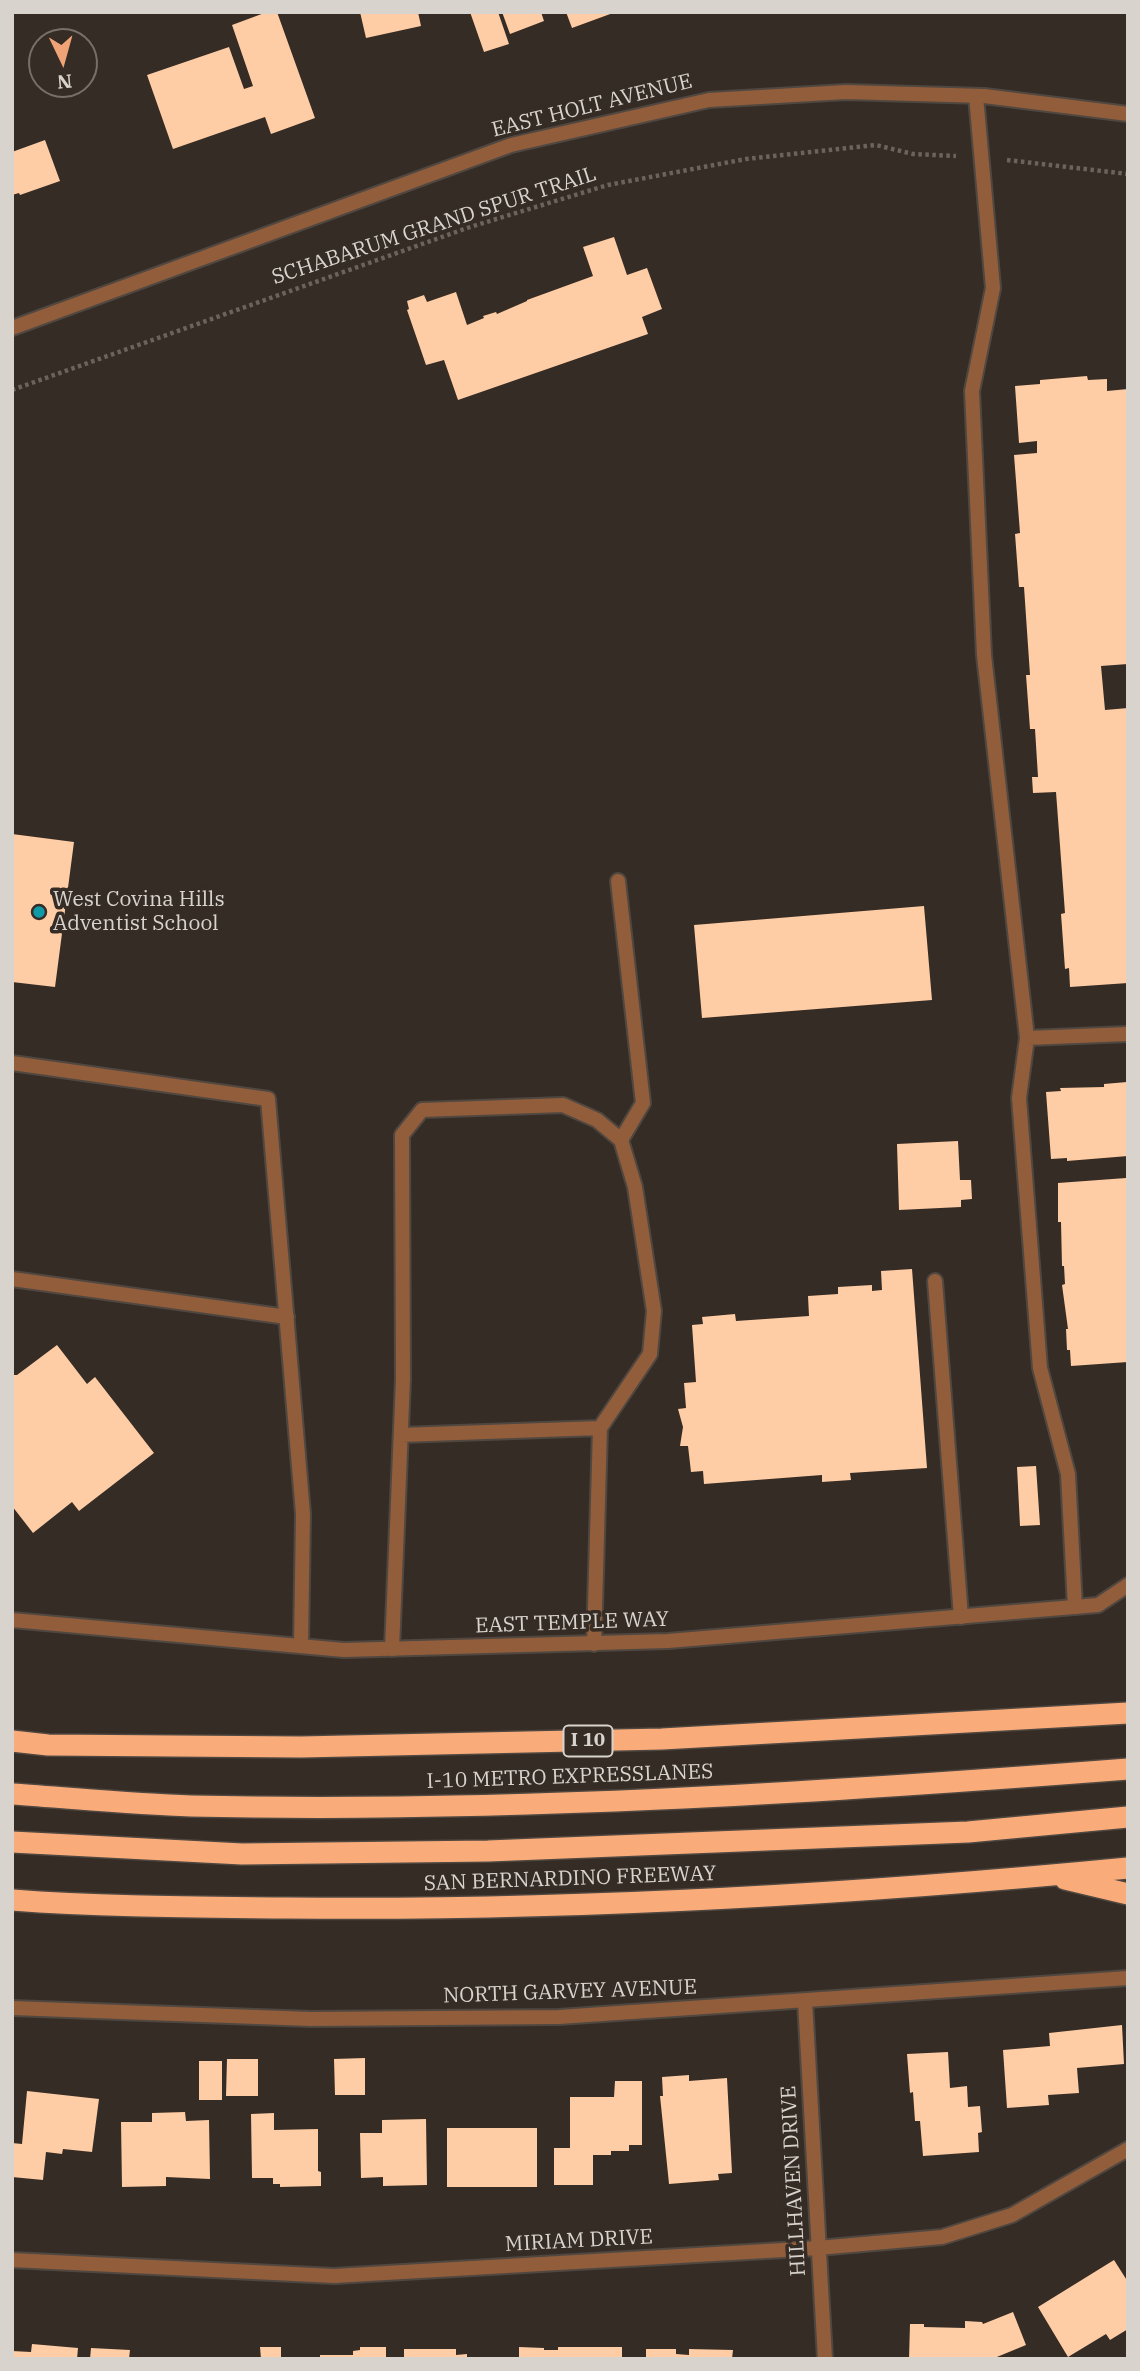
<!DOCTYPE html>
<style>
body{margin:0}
#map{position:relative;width:1140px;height:2371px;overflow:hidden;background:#352c25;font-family:"IBM Plex Serif",serif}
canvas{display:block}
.frame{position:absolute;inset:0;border:14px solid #d9d3ce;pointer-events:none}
.north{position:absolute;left:28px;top:28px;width:70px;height:70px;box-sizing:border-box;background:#352c25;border:2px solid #776f69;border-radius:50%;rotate:175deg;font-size:19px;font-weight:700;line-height:28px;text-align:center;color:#d9d3ce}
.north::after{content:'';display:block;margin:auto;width:24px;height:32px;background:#efa377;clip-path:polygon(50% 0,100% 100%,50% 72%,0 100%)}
</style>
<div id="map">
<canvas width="1140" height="2371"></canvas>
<div class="frame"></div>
<div class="north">N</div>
</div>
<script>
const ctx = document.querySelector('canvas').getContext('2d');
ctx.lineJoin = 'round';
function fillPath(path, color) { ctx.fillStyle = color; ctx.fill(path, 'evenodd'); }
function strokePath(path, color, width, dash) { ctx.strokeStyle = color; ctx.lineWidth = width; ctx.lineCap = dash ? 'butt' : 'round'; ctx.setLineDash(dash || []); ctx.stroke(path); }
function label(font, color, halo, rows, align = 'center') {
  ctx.font = font + ' "IBM Plex Serif",serif'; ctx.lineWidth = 7; ctx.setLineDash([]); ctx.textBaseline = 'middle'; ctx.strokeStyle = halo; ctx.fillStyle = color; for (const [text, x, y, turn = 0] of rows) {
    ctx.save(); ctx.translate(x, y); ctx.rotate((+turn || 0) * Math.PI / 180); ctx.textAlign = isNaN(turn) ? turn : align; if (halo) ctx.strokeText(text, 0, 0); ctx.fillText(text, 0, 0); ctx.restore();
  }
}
const building = new Path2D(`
 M 267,12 L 277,12 L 315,118 L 271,134 L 265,117 L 173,149 L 147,75 L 229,47 L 244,89 L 253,86 L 232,25 Z
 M 360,12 L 418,12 L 421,26 L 366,38 Z
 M 470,12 L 498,12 L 509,44 L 484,52 Z
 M 502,12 L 541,12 L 544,21 L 510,34 Z
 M 566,12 L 613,12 L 613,13 L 572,28 Z
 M 45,140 L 60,181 L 20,195 L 19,193 L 12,195 L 12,152 Z
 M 614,237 L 627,275 L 647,268 L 662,309 L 642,317 L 648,334 L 458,400 L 444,360 L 426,365 L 407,310 L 409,309 L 407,301 L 424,295 L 427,302 L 456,292 L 467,325 L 484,318 L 483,316 L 496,312 L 497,314 L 527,301 L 527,300 L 593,276 L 583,247 Z
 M 1087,376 L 1088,380 L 1107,379 L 1107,391 L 1128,389 L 1128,664 L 1101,666 L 1105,710 L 1128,708 L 1128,983 L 1070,987 L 1069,968 L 1065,969 L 1061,914 L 1065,913 L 1056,792 L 1033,793 L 1032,777 L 1038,777 L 1035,729 L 1030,729 L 1026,675 L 1030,675 L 1024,587 L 1019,587 L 1015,534 L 1020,533 L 1014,455 L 1037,453 L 1037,441 L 1019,443 L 1015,386 L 1040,384 L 1040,380 Z
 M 12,834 L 74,842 L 55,987 L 12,982 Z
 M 924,906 L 932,1000 L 702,1018 L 694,925 Z
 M 1127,1082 L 1128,1156 L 1067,1161 L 1067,1158 L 1051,1159 L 1046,1092 L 1061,1091 L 1060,1088 L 1104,1087 L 1104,1084 Z
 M 958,1141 L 960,1180 L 971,1180 L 972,1199 L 961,1200 L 961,1207 L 899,1210 L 897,1144 Z
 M 1126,1178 L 1128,1362 L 1071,1366 L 1070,1350 L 1067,1350 L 1066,1329 L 1068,1329 L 1062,1285 L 1065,1284 L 1064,1266 L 1062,1266 L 1061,1222 L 1058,1222 L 1058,1183 Z
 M 912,1269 L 927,1468 L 850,1473 L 851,1480 L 822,1482 L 822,1475 L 704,1484 L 703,1471 L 691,1472 L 688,1446 L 680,1446 L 683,1427 L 678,1409 L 686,1408 L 684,1383 L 696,1382 L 692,1325 L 703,1324 L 702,1317 L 735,1314 L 736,1321 L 809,1316 L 808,1296 L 838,1294 L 838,1287 L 872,1285 L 872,1291 L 882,1290 L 881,1271 Z
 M 57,1345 L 87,1384 L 95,1377 L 154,1453 L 79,1511 L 72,1502 L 33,1533 L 12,1506 L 12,1375 L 17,1375 Z
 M 1036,1466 L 1040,1525 L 1020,1526 L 1017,1467 Z
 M 1122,2025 L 1124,2064 L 1077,2068 L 1079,2093 L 1048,2095 L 1049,2105 L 1007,2108 L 1003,2050 L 1050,2046 L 1049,2033 Z
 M 948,2052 L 950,2088 L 967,2086 L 968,2107 L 980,2106 L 982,2132 L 978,2133 L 979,2152 L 923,2156 L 920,2121 L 915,2121 L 913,2092 L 910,2093 L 907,2054 Z
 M 365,2058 L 365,2095 L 335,2095 L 334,2059 Z
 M 227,2059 L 258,2059 L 258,2096 L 226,2096 Z
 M 199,2061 L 222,2061 L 222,2100 L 199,2100 Z
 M 689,2075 L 689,2081 L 727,2078 L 732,2173 L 718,2174 L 719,2180 L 669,2184 L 660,2096 L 663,2096 L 662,2077 Z
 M 615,2081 L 642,2081 L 642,2145 L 629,2145 L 629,2151 L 611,2151 L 611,2155 L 593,2155 L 593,2185 L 554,2185 L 554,2148 L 570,2148 L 570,2097 L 614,2097 Z
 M 27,2091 L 99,2099 L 92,2152 L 63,2149 L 62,2154 L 46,2152 L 43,2180 L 12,2177 L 12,2143 L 22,2144 Z
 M 185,2112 L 186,2121 L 209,2120 L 210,2179 L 166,2177 L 166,2186 L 122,2187 L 121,2122 L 152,2122 L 152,2113 Z
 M 274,2113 L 274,2130 L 318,2129 L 318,2171 L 321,2172 L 321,2186 L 280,2187 L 280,2184 L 273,2184 L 273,2178 L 252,2178 L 251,2114 Z
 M 426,2119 L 427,2185 L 383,2186 L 383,2177 L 361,2178 L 360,2133 L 382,2133 L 382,2120 Z
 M 447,2128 L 537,2128 L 537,2187 L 447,2187 Z
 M 1114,2260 L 1128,2282 L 1128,2329 L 1110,2340 L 1106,2334 L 1068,2357 L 1038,2307 Z
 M 1013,2312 L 1026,2345 L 992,2359 L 909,2359 L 910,2324 L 924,2324 L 924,2327 L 965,2328 L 965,2321 L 982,2322 L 983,2324 Z
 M 32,2344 L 78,2348 L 77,2359 L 12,2359 L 12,2351 L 31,2352 Z
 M 260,2347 L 281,2347 L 281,2359 L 261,2359 Z
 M 360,2347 L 386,2347 L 386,2359 L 320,2359 L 320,2355 L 353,2355 L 353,2351 L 360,2350 Z
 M 519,2347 L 544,2348 L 544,2350 L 558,2350 L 558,2347 L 622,2347 L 622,2359 L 519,2359 Z
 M 91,2348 L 130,2350 L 129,2359 L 90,2359 Z
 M 404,2349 L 456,2349 L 456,2355 L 467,2354 L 467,2359 L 404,2359 Z
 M 646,2349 L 676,2349 L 676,2354 L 689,2355 L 689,2349 L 733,2350 L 732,2359 L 646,2359 Z`);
const path = new Path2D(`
 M 1007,160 L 1128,174
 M 12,390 L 470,227 L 608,185 L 746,159 L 876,145 L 913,154 L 956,156`);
const service = new Path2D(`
 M 976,96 L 993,288 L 972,391 L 984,655 L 1027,1038 L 1019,1098 L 1040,1368 L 1068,1474 L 1075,1607
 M 618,881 L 643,1103 L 621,1140
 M 1027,1038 L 1128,1034
 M 12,1063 L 268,1099 L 303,1514 L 301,1646
 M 12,1279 L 287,1317
 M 935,1281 L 961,1617
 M 401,1435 L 600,1428
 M 392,1649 L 403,1379 L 402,1135 L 422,1110 L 563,1105 L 597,1120 L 621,1140 L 635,1187 L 654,1311 L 650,1354 L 600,1428 L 594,1644`);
const minor = new Path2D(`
 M 805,2001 L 825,2359
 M 12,2260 L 334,2276 L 818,2248 L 942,2237 L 1012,2215 L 1128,2149`);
const tertiary = new Path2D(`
 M 12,328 L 511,145 L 709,100 L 846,92 L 984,96 L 1128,114
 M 12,1620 L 344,1650 L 668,1641 L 1098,1605 L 1128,1585
 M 12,2008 L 311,2019 L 559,2017 L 1128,1978`);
const motorway = new Path2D(`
 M 12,1741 L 48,1745 L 301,1747 L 662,1739 L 1128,1713
 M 12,1794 C 72,1798 132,1804 191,1806 C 504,1813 816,1793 1128,1769
 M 12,1842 L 242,1854 L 488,1851 L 968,1832 L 1128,1817
 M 1065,1879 L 1128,1894
 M 12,1900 C 104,1907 195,1907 287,1908 C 568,1911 848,1895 1128,1868`);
const markers = [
 [39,912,7,"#0f9aa8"]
];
const shields = [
 [588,1741,49]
];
const shieldNames = [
 ["I 10",588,1741]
];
const streetNames = [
 ["EAST HOLT AVENUE",592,106,-14],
 ["SCHABARUM GRAND SPUR TRAIL",434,226,-18],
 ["EAST TEMPLE WAY",572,1623,-2],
 ["I-10 METRO EXPRESSLANES",570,1777,-2],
 ["SAN BERNARDINO FREEWAY",570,1879,-2],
 ["NORTH GARVEY AVENUE",570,1992,-2],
 ["HILLHAVEN DRIVE",794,2181,-93],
 ["MIRIAM DRIVE",579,2241,-3]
];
const poiNames = [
 ["West Covina Hills",53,900],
 ["Adventist School",53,924]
];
fillPath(building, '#fecca5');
strokePath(service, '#4f4740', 18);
strokePath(minor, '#4f4740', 18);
strokePath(tertiary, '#4f4740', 18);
strokePath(motorway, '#4f4740', 24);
strokePath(path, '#6b635d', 4.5, [3.5, 3.5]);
strokePath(service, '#915d3b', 14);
strokePath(minor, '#915d3b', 14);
strokePath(tertiary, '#915d3b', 14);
strokePath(motorway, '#f9ac7a', 21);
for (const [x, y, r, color] of markers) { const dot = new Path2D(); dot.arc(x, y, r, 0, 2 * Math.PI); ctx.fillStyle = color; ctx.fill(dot); strokePath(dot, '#352c25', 2.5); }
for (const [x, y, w] of shields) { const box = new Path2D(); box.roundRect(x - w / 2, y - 15.5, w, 31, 5); ctx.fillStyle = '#352c25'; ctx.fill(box); strokePath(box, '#d9d3ce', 2); }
label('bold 19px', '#d9d3ce', null, shieldNames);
label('21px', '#d9d3ce', '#352c25', streetNames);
label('21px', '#d9d3ce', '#352c25', poiNames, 'left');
</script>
